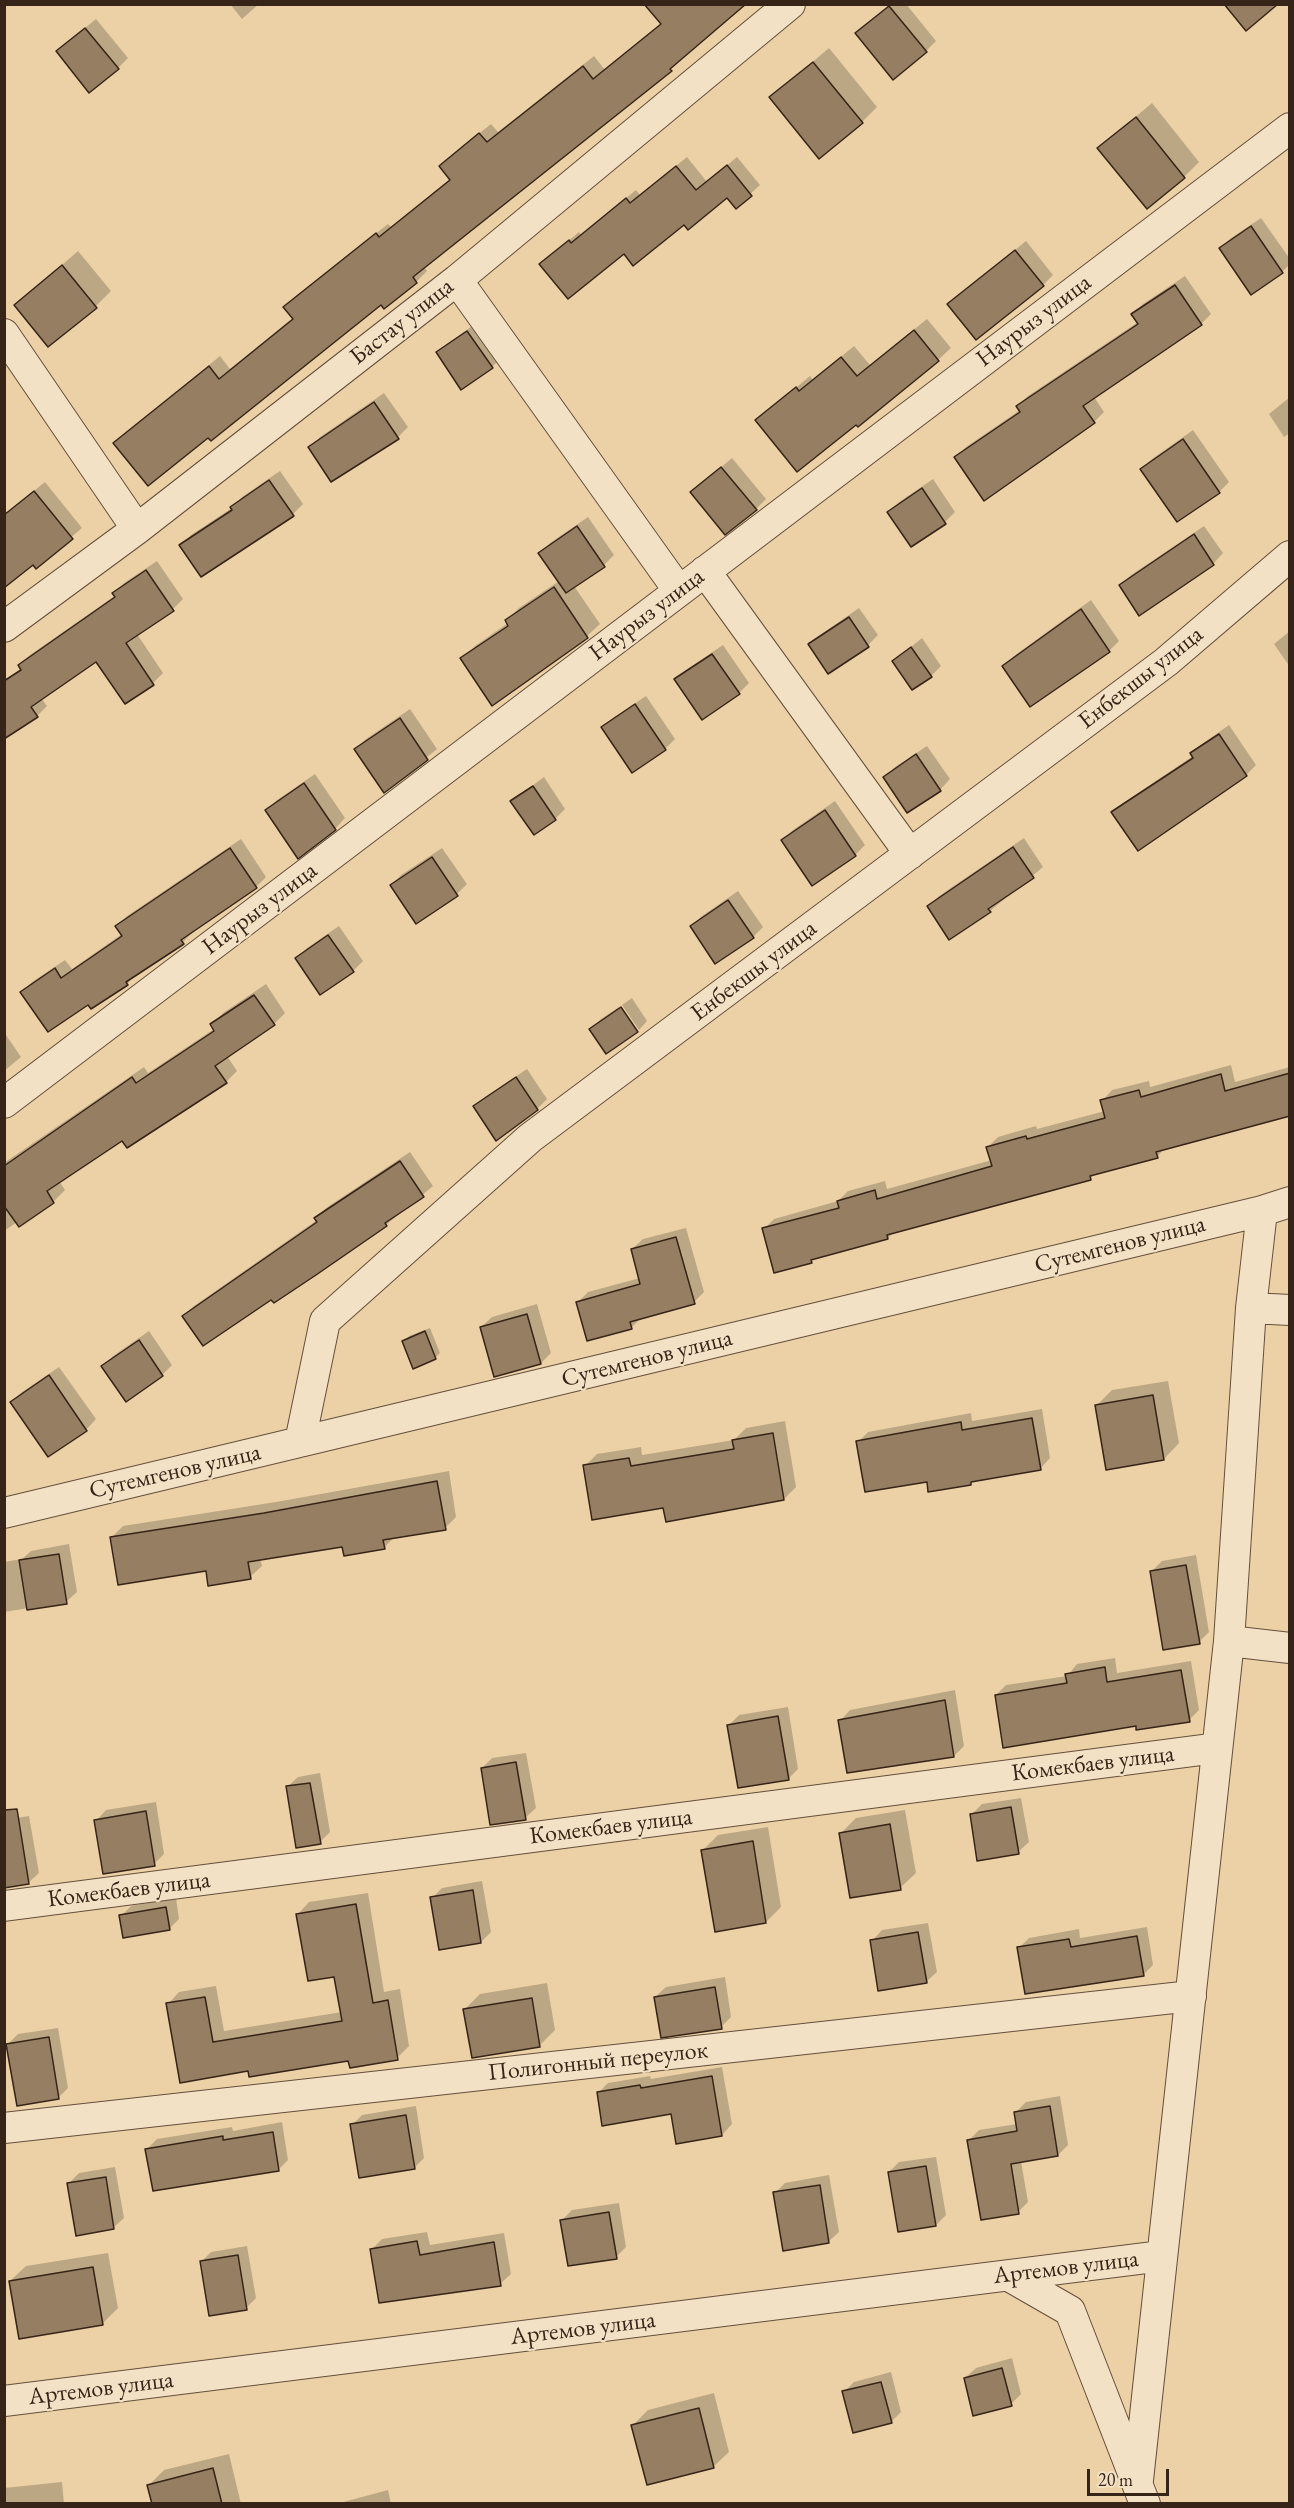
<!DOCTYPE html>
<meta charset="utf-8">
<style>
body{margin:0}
#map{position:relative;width:1294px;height:2508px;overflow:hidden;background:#ecd1a6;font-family:"EB Garamond",serif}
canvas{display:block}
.frame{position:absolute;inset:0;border:6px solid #362418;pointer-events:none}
.scale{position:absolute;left:1087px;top:2469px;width:82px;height:27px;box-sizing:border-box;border:3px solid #362418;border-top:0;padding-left:8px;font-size:18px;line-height:21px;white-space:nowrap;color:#362418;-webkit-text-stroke:4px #f3e1c5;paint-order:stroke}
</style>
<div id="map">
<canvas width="1294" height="2508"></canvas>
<div class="frame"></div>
<div class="scale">20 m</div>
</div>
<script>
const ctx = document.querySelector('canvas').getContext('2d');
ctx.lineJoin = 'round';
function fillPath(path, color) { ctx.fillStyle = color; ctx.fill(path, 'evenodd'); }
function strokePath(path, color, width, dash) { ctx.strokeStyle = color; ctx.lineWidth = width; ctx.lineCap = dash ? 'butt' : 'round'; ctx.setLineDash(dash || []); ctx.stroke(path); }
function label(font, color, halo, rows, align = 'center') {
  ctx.font = font + ' "EB Garamond",serif'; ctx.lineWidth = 4.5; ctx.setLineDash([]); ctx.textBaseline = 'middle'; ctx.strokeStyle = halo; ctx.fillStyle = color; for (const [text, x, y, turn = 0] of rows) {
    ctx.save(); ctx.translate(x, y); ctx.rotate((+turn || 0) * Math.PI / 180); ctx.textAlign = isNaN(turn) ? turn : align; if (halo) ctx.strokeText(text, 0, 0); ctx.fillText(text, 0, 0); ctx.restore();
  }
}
const shadow = new Path2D(`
 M 230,4 L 259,4 L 242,19 Z
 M 890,4 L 906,4 L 936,41 L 926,51 L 867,24 Z
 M 96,19 L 128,58 L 118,68 L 68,42 Z
 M 662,23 L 682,59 L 424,267 L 427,271 L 416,282 L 381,303 L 208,435 L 115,443 L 220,356 L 230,369 L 294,317 L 296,296 L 388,224 L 391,227 L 451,178 L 452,155 L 491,124 L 498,132 L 594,56 L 605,70 Z
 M 829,48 L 877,107 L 862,122 L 771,97 Z
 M 1152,103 L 1199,162 L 1184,177 L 1099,148 Z
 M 687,157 L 707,182 L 737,157 L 760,185 L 736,207 L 728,196 L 684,223 L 624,252 L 551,255 L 579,232 L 581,235 L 636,190 L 640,195 Z
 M 1261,218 L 1290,259 L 1290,264 L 1282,272 L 1221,248 L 1231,238 Z
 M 1026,241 L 1053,275 L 1043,285 L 949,304 Z
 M 78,251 L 111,291 L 96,306 L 16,305 Z
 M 1185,276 L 1211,314 L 1201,324 L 1094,397 L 1104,412 L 1094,422 L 956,457 L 966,447 L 1020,410 L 1018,406 L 1028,396 L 1138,322 L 1133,314 L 1143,304 Z
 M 927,319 L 951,348 L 938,360 L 856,423 L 757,420 L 810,376 L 813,380 L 854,346 L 870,365 Z
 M 478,322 L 502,357 L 492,367 L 438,353 L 448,343 Z
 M 384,393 L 408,427 L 398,437 L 332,479 L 310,447 L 320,437 Z
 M 1290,397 L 1290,433 L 1284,437 L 1269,414 Z
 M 1193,430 L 1229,482 L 1219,492 L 1142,469 L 1152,459 Z
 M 732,458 L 766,499 L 756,509 L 692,492 Z
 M 280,471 L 303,504 L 293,514 L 181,545 L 191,535 L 232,508 L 242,497 Z
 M 933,479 L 955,512 L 945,522 L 912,545 L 889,512 L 899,502 Z
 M 45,482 L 82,528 L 36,567 L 4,515 Z
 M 588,517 L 614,555 L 604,565 L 574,586 L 600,624 L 587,636 L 493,704 L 462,659 L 475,646 L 508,623 L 507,620 L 519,608 L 559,581 L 540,553 L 550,543 Z
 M 1204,526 L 1223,553 L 1213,564 L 1140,614 L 1121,585 L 1131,575 Z
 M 157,561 L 183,599 L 173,609 L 137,634 L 163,673 L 153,683 L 126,702 L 97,659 L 41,698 L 47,706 L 37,716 L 4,738 L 4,680 L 22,668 L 19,665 L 30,655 L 116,595 L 114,593 L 124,583 Z
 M 1091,600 L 1119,641 L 1109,651 L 1004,666 L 1014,656 Z
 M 859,608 L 878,635 L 868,645 L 810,645 L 820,635 Z
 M 1290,631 L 1290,667 L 1274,644 Z
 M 922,638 L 941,666 L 931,676 L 894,661 Z
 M 723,645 L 749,683 L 739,693 L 676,680 L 686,670 Z
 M 646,696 L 675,739 L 665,749 L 632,771 L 603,728 L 613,718 Z
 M 410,709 L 437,749 L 385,791 L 356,749 L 366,739 Z
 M 1229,725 L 1256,765 L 1246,775 L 1113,813 L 1123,803 L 1193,756 L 1192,754 L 1202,744 Z
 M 927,746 L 950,779 L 940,790 L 908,811 L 885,777 L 895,767 Z
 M 315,774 L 345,818 L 335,829 L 267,810 L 277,800 Z
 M 544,777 L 565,809 L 555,819 L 512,801 Z
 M 835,801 L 865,845 L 855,855 L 783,840 L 793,830 Z
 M 1024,838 L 1043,867 L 990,911 L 929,906 L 939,896 Z
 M 241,839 L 266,877 L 256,887 L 192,931 L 193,932 L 183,942 L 137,973 L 127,984 L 89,1003 L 22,992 L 32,982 L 65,960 L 72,969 L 122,934 L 117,926 L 127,916 Z
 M 442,848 L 467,884 L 457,894 L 416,921 L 391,885 L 401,875 Z
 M 738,891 L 763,927 L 753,937 L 691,926 L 702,916 Z
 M 339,926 L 363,961 L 353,971 L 297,958 L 307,948 Z
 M 266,984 L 285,1013 L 274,1024 L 227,1056 L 237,1071 L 226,1082 L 122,1139 L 59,1181 L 65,1190 L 53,1202 L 19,1225 L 17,1222 L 4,1231 L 4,1163 L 144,1067 L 148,1073 L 214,1029 L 212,1025 L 223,1013 Z
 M 632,998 L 647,1021 L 639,1030 L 622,1005 Z
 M 619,1007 L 636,1031 L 591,1029 L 601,1019 Z
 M 4,1032 L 21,1057 L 4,1071 Z
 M 1231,1065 L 1235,1082 L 1290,1067 L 1290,1114 L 1165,1148 L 1157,1157 L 1095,1173 L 1090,1179 L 894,1232 L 888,1238 L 815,1258 L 811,1261 L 764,1229 L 774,1219 L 838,1201 L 848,1191 L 885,1181 L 887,1189 L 992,1160 L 988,1147 L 998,1137 L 1036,1126 L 1037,1129 L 1105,1111 L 1102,1101 L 1112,1090 L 1149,1081 L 1150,1087 Z
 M 527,1069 L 547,1099 L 537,1109 L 475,1107 L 485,1097 Z
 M 410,1152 L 433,1186 L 386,1225 L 272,1298 L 184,1316 L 194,1306 L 317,1220 L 316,1218 L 326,1208 Z
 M 686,1228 L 704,1292 L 694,1302 L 642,1317 L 632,1327 L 588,1339 L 578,1302 L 588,1292 L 640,1278 L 632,1249 L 643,1239 Z
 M 537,1304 L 551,1353 L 541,1363 L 481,1327 L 492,1317 Z
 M 430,1328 L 440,1353 L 435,1358 L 404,1341 L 409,1336 Z
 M 149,1331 L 172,1365 L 162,1375 L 126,1400 L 103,1366 L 113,1356 Z
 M 59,1367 L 96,1419 L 86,1430 L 12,1402 L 22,1392 Z
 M 1168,1381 L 1179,1443 L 1164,1459 L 1097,1405 L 1112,1390 Z
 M 1042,1409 L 1050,1458 L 1040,1469 L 974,1479 L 970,1483 L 858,1442 L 868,1432 L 971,1413 L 972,1421 Z
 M 785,1421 L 796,1487 L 784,1499 L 664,1506 L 585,1466 L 597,1454 L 641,1447 L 642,1455 L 734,1440 L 746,1428 Z
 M 449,1471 L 456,1517 L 445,1528 L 395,1536 L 384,1548 L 344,1545 L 260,1559 L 262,1566 L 250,1577 L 207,1569 L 112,1537 L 123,1526 L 276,1502 Z
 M 69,1544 L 77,1592 L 66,1602 L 4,1612 L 4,1562 L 22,1559 L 31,1551 Z
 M 1196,1555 L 1209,1632 L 1199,1642 L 1152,1571 L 1162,1561 Z
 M 1115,1658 L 1117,1673 L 1191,1661 L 1199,1710 L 1189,1720 L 1137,1724 L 996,1695 L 1006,1685 L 1067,1676 L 1077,1664 Z
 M 955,1690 L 964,1746 L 954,1756 L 840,1721 L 850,1710 Z
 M 788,1707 L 798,1769 L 788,1779 L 729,1725 L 739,1715 Z
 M 526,1753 L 536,1808 L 525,1818 L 482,1768 L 492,1758 Z
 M 320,1773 L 330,1832 L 320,1842 L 287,1787 L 298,1777 Z
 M 1021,1798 L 1029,1842 L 1018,1852 L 972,1814 L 982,1804 Z
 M 156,1802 L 164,1854 L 154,1864 L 96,1821 L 106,1810 Z
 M 905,1810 L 916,1873 L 900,1888 L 840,1834 L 856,1818 Z
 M 29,1816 L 39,1873 L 28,1883 L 4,1820 Z
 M 768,1827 L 781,1907 L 766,1922 L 703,1850 L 718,1835 Z
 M 482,1881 L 491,1932 L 481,1942 L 432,1898 L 442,1888 Z
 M 368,1893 L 384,1992 L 400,1989 L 409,2046 L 397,2058 L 350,2059 L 249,2070 L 181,2081 L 168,2004 L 179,1992 L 216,1986 L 224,2031 L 342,2012 L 336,1975 L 298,1914 L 309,1902 Z
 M 176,1898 L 179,1919 L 169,1929 L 121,1916 L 131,1906 Z
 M 928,1923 L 937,1972 L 926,1982 L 872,1941 L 882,1930 Z
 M 1147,1927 L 1153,1965 L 1143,1975 L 1019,1948 L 1029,1938 L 1079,1929 L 1080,1938 Z
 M 725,1977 L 731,2017 L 721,2027 L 655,1997 L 666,1987 Z
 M 547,1983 L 555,2030 L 539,2046 L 465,2009 L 480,1994 Z
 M 58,2028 L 68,2088 L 58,2098 L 8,2044 L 18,2034 Z
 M 722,2067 L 732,2124 L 722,2135 L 672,2112 L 598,2093 L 608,2083 L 650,2076 L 651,2079 Z
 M 1060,2096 L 1068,2145 L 1058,2155 L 1021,2161 L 1028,2202 L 1018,2212 L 969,2140 L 979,2130 L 1017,2124 L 1016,2112 L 1026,2102 Z
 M 416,2106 L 424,2158 L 414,2168 L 352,2125 L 362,2115 Z
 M 282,2122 L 288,2160 L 278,2170 L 147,2149 L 157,2139 L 232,2127 L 233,2131 Z
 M 936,2157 L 946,2215 L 936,2225 L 889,2172 L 899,2162 Z
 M 115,2167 L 124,2218 L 113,2228 L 69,2183 L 79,2173 Z
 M 829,2175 L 839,2232 L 828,2242 L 775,2193 L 785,2183 Z
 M 619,2203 L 626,2247 L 616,2257 L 562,2220 L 572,2210 Z
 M 427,2232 L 430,2245 L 504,2233 L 511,2274 L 500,2284 L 372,2249 L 382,2239 Z
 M 247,2246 L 256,2298 L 246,2308 L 201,2262 L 211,2252 Z
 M 108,2253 L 118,2308 L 102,2324 L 10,2281 L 26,2266 Z
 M 1012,2358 L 1021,2394 L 1011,2404 L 965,2378 L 976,2368 Z
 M 891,2372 L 901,2412 L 891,2422 L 844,2392 L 854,2382 Z
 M 714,2393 L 729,2452 L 713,2467 L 633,2425 L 648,2410 Z
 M 229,2454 L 241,2504 L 154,2504 L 149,2485 L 164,2470 Z
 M 62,2482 L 64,2504 L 4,2504 L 4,2488 Z
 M 388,2490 L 391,2504 L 336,2504 Z`);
const building = new Path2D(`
 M 644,4 L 746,4 L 670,69 L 672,71 L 413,277 L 417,283 L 384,309 L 381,305 L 211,441 L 208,438 L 148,486 L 113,443 L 209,366 L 219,379 L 293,319 L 283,307 L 376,233 L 379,237 L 450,180 L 439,166 L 479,133 L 487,142 L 583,66 L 593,79 L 661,24 Z
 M 1224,4 L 1278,4 L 1246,31 Z
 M 889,6 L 927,52 L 893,80 L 855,33 Z
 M 85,28 L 119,69 L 89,93 L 56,51 Z
 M 813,62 L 863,123 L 819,159 L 769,97 Z
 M 1136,117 L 1185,178 L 1147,209 L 1097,148 Z
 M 727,165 L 752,196 L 736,209 L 727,198 L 688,230 L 684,225 L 633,266 L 624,254 L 568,299 L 539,264 L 569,240 L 571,243 L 626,198 L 630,203 L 676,166 L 696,190 Z
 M 1251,226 L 1283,273 L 1251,295 L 1219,248 Z
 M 1015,250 L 1044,286 L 976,340 L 947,304 Z
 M 62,265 L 97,308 L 48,347 L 14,305 Z
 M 1175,285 L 1202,325 L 1083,406 L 1095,423 L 984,501 L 954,457 L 1020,412 L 1016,406 L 1138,324 L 1131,314 Z
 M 914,330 L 939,361 L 858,427 L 856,425 L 797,472 L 755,420 L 796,387 L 799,391 L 841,357 L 857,376 Z
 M 467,331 L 493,368 L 461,390 L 436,352 Z
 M 374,402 L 399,439 L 331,482 L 308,447 Z
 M 1183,439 L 1220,493 L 1177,522 L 1140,469 Z
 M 721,467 L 757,510 L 725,535 L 690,492 Z
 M 269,480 L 294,516 L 201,577 L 179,545 L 232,510 L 230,507 Z
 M 922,488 L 946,524 L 911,547 L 887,512 Z
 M 34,491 L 73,539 L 36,569 L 33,565 L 4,588 L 4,515 Z
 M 577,526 L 605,567 L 566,593 L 538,553 Z
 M 1194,534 L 1214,565 L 1139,616 L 1119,585 Z
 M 146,570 L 174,611 L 126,643 L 154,685 L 125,704 L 96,662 L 31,707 L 38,717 L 4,739 L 4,681 L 21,670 L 18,665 L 115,597 L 112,593 Z
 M 554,587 L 588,638 L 492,706 L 460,658 L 508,626 L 505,620 Z
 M 1081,609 L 1110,652 L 1030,707 L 1002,666 Z
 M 849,617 L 869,647 L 828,674 L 808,644 Z
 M 911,647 L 932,677 L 912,690 L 892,661 Z
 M 712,654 L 740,694 L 702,720 L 674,679 Z
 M 635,704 L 666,750 L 632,773 L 601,727 Z
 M 400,718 L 428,760 L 384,793 L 354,749 Z
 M 1219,734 L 1247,776 L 1138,851 L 1111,812 L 1193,758 L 1190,753 Z
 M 916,754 L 941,791 L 907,813 L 883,777 Z
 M 304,783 L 336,830 L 298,859 L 265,810 Z
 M 533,786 L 556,820 L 534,835 L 510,801 Z
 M 825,810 L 856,856 L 812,886 L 781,840 Z
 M 1013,847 L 1034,878 L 988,909 L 991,912 L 949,940 L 927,906 Z
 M 230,848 L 257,888 L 181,940 L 184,944 L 126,982 L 128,985 L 91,1009 L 88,1005 L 48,1032 L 20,992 L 55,968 L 61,978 L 122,936 L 115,926 Z
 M 432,857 L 458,896 L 416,924 L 390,885 Z
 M 728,900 L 754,938 L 715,964 L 690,926 Z
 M 328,935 L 354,972 L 320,995 L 295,958 Z
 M 254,995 L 275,1025 L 215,1066 L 227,1083 L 127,1148 L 122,1141 L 47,1191 L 54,1203 L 19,1227 L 4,1206 L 4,1166 L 132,1077 L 136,1083 L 214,1031 L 210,1024 Z
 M 621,1007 L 638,1032 L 606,1054 L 589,1029 Z
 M 1290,1073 L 1290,1116 L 1156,1152 L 1158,1158 L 1090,1176 L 1091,1180 L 887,1235 L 888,1239 L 811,1260 L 812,1263 L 774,1273 L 762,1228 L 839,1208 L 837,1201 L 875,1190 L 877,1199 L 992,1166 L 986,1147 L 1026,1136 L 1027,1139 L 1105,1118 L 1100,1100 L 1139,1090 L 1141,1097 L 1221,1074 L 1225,1091 Z
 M 516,1077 L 538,1110 L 496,1141 L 473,1106 Z
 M 400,1161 L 424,1197 L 385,1223 L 387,1226 L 316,1275 L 274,1303 L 271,1300 L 203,1346 L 182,1316 L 317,1222 L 314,1218 Z
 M 676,1237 L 695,1304 L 630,1322 L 632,1329 L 587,1341 L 576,1302 L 640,1284 L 631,1249 Z
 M 527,1314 L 541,1364 L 494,1377 L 480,1327 Z
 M 425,1331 L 436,1359 L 413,1369 L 402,1341 Z
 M 139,1340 L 163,1376 L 126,1402 L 101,1366 Z
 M 49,1375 L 87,1431 L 48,1457 L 10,1402 Z
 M 1153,1395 L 1164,1460 L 1106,1470 L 1095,1405 Z
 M 1032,1418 L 1041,1470 L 971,1482 L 971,1485 L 928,1492 L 927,1482 L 865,1492 L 856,1441 L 961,1422 L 962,1430 Z
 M 773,1433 L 784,1500 L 666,1522 L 663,1508 L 592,1520 L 583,1465 L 629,1458 L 631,1466 L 734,1449 L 732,1440 Z
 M 437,1481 L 446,1530 L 383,1540 L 385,1549 L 344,1556 L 342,1547 L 248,1562 L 251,1579 L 208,1586 L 206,1571 L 118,1585 L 110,1537 L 264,1513 Z
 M 59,1554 L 67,1604 L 27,1610 L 19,1560 Z
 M 1186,1565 L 1200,1644 L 1163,1650 L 1150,1571 Z
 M 1105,1667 L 1107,1682 L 1181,1670 L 1190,1722 L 1136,1730 L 1136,1726 L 1003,1748 L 995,1695 L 1067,1683 L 1065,1674 Z
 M 945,1700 L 954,1757 L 847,1773 L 838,1720 Z
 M 778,1716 L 789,1780 L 738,1788 L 727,1725 Z
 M 516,1762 L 526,1820 L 490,1825 L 481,1768 Z
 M 310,1783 L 321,1844 L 296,1848 L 286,1786 Z
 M 1011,1807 L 1019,1854 L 977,1861 L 970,1814 Z
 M 17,1809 L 29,1884 L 4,1888 L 4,1810 Z
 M 146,1811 L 155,1866 L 103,1874 L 94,1820 Z
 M 890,1824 L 901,1890 L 850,1898 L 839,1833 Z
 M 753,1841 L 766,1923 L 715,1932 L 701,1850 Z
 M 473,1890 L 481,1943 L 439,1950 L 430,1897 Z
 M 356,1904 L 373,2003 L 388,2000 L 398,2060 L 350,2068 L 348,2061 L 249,2077 L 248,2071 L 180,2083 L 166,2003 L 205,1997 L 213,2042 L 342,2021 L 334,1977 L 308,1981 L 296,1914 Z
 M 166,1907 L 170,1930 L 123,1938 L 119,1915 Z
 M 918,1932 L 927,1983 L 878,1991 L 870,1940 Z
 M 1137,1936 L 1144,1976 L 1025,1994 L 1017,1947 L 1069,1939 L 1071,1947 Z
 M 715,1987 L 722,2029 L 661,2038 L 654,1997 Z
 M 532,1998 L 540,2047 L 472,2058 L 463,2009 Z
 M 49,2037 L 59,2099 L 17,2106 L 6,2044 Z
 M 712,2076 L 722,2136 L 676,2144 L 671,2114 L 602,2126 L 597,2092 L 640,2085 L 641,2088 Z
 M 1050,2106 L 1058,2156 L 1011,2164 L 1019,2214 L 981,2220 L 967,2140 L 1017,2131 L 1014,2112 Z
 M 406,2115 L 415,2169 L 359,2178 L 350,2124 Z
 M 273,2132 L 279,2171 L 153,2191 L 145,2149 L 223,2136 L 223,2140 Z
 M 926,2166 L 936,2226 L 898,2232 L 888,2172 Z
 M 106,2177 L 114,2229 L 76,2236 L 67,2183 Z
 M 820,2185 L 829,2243 L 783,2251 L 773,2192 Z
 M 609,2212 L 617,2259 L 568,2266 L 560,2220 Z
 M 417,2241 L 420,2255 L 494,2242 L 501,2286 L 379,2303 L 370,2249 Z
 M 238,2255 L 247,2310 L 209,2316 L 200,2261 Z
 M 93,2267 L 103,2325 L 19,2339 L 9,2281 Z
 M 1002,2368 L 1012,2406 L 973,2416 L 964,2378 Z
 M 881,2382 L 892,2423 L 853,2433 L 842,2391 Z
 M 699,2408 L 714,2468 L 647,2485 L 631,2425 Z
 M 213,2468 L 222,2504 L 152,2504 L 147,2485 Z`);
const minor = new Path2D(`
 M 457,280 L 679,591
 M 4,334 L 137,529
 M 705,571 L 910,854
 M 4,627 L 137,529 L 457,280 L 790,4
 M 4,1103 L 1290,128
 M 1251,1308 L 1290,1310
 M 300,1442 L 325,1321 L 530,1138 L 1166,662 L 1290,556
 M 4,1513 L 1262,1211 L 1290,1202
 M 1229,1641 L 1290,1648
 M 4,1906 L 1217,1748
 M 4,2128 L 1191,1996
 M 1009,2276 L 1070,2311 L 1145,2504
 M 4,2401 L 1162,2256
 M 1138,2480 L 1229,1641 L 1251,1308 L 1262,1211`);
const streetNames = [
 ["Наурыз улица",1034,321,-37],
 ["Бастау улица",402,322,-38],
 ["Наурыз улица",647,615,-37],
 ["Енбекшы улица",1141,678,-38],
 ["Наурыз улица",260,909,-37],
 ["Енбекшы улица",754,971,-37],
 ["Сутемгенов улица",1120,1245,-14],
 ["Сутемгенов улица",647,1359,-14],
 ["Сутемгенов улица",175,1472,-13],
 ["Комекбаев улица",1093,1764,-7],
 ["Комекбаев улица",611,1827,-7],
 ["Комекбаев улица",129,1890,-7],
 ["Полигонный переулок",598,2062,-6],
 ["Артемов улица",1066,2268,-7],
 ["Артемов улица",583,2329,-7],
 ["Артемов улица",101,2389,-7]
];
fillPath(shadow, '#0003');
fillPath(building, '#957e62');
strokePath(building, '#362418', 1.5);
strokePath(minor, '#644f3c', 32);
strokePath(minor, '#f3e1c5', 30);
label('24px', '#362418', '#f3e1c5', streetNames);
</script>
